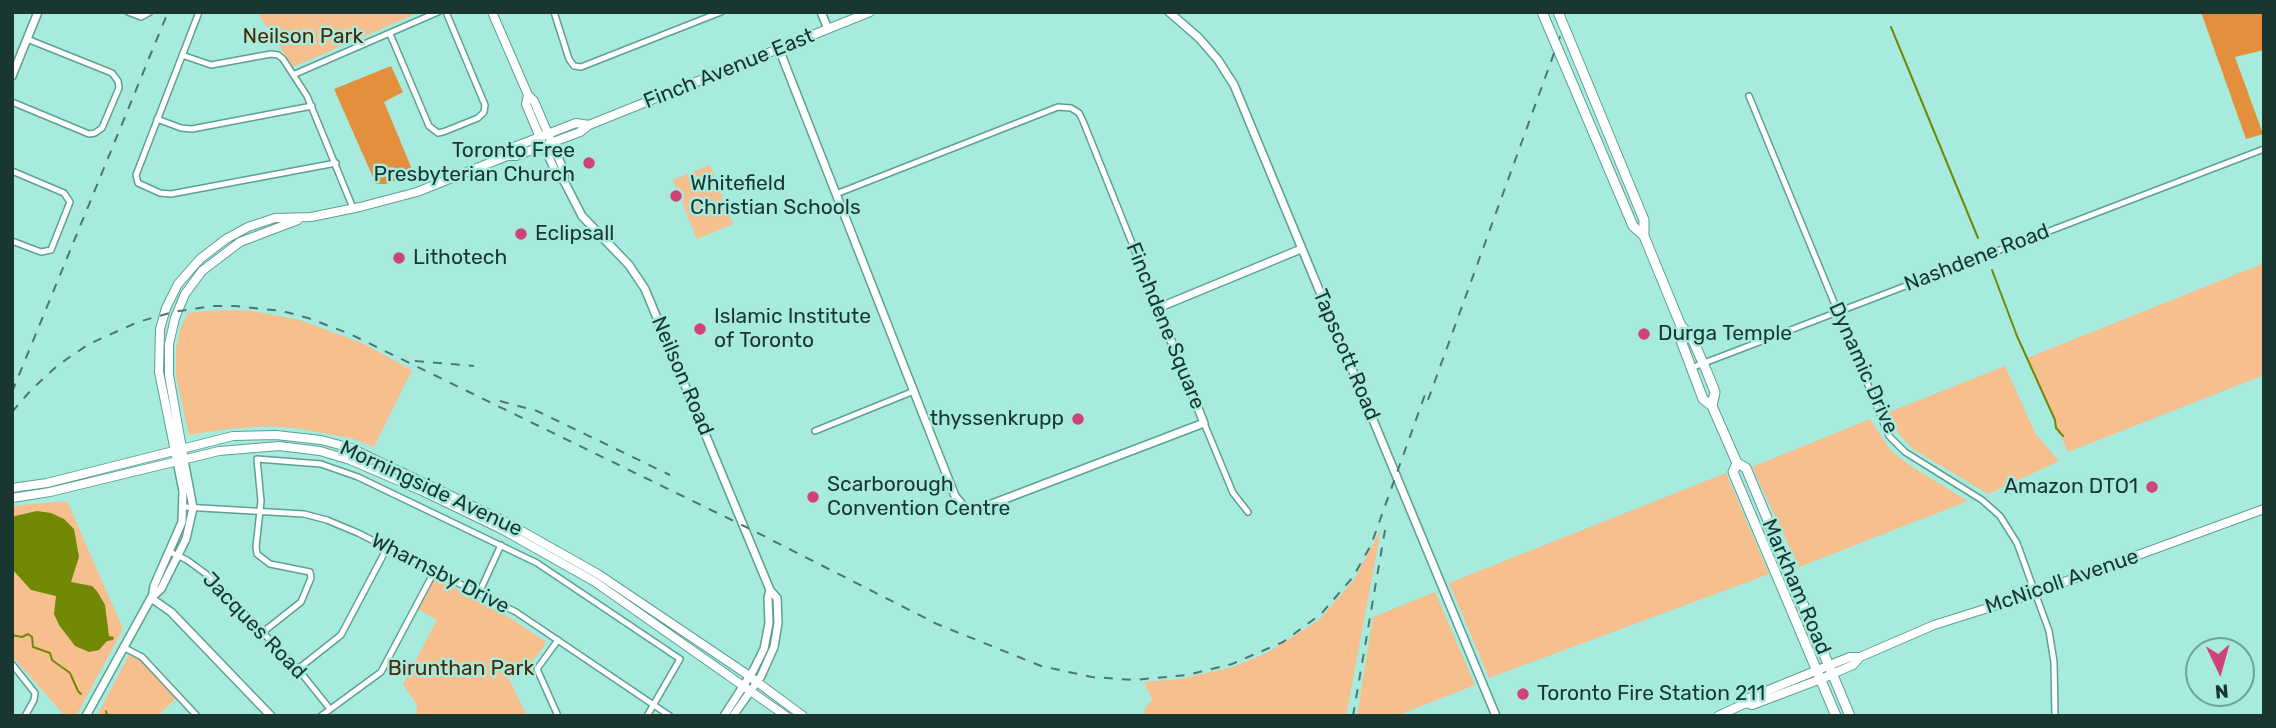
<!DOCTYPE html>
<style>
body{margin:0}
#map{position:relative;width:2276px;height:728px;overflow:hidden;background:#a6ebdd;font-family:Rubik,sans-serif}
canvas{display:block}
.frame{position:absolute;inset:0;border:14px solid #1a3631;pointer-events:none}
.north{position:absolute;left:2185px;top:637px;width:70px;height:70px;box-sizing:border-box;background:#a6ebdd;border:2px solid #6ea398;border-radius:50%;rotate:175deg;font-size:19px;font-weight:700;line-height:28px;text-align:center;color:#1a3631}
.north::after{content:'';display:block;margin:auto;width:24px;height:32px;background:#cf4378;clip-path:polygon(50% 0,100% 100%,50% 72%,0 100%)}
</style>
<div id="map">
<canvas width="2276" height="728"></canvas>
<div class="frame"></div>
<div class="north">N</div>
</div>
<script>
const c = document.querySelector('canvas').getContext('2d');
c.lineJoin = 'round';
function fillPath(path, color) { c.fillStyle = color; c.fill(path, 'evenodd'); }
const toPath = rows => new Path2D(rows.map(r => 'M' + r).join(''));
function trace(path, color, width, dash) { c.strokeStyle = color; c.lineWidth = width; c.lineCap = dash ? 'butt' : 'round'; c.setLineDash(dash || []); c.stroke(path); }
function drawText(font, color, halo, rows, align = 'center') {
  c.font = font + ' Rubik,sans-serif'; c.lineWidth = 5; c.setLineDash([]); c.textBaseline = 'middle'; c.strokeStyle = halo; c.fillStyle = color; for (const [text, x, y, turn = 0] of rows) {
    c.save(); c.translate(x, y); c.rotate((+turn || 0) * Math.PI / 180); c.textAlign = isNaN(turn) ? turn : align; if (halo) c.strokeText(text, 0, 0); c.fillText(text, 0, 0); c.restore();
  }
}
fillPath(toPath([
 [257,12,420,12,293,67],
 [710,165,733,224,697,239,673,180],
 [2264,263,2264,375,2068,452,2027,358],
 [221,310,246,310,300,320,364,344,412,370,374,447,351,438,295,428,268,426,227,429,189,435,176,376,176,349,181,327,188,313],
 [2005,366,2035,433,2059,461,1988,494,1913,449,1899,434,1887,413],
 [1870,419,1891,451,1912,467,1968,501,1799,567,1752,467],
 [1726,473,1769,574,1489,678,1449,583],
 [67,501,123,629,76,716,65,716,12,656,12,506],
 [1381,529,1346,716,1142,716,1149,702,1153,701,1144,682,1180,679,1233,667,1267,653,1319,620,1354,580],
 [435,578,510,618,545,641,545,645,531,663,511,662,506,673,527,716,416,715,417,705,403,684,437,620,418,609],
 [1435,592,1475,685,1396,716,1357,716,1373,617],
 [129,655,139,659,176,698,160,714,161,716,97,716]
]), '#f7be8e');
fillPath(toPath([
 [2201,12,2264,13,2264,50,2235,57,2263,134,2246,139],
 [391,66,403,92,384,102,414,174,386,184,376,184,334,89]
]), '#e48f3c');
fillPath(toPath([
 [37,511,51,513,64,519,74,529,79,557,71,582,92,586,97,591,105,605,109,636,114,637,113,640,107,641,99,650,89,652,75,646,59,625,54,614,56,596,31,590,12,569,12,519,15,516]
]), '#718905');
trace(toPath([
 [1891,27,1978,238],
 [1992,270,2017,336,2055,420,2056,428,2063,436],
 [12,635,22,637,28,634,32,637,33,647,50,653,52,660,70,673,78,691,81,694],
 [106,711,107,716]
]), '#718905', 2);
const minor = toPath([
 [128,12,141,17,150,12],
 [199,12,136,175,138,183,160,193,171,194,336,163],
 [554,12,569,59,574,66,581,67,721,12],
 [390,34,429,126,438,133,443,132,478,118,484,112,485,105,446,12],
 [182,55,211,65,271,54,278,55,283,59,307,96,353,208],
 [295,74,438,12],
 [1749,96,1889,436,1905,452,1982,500,2000,516,2017,543,2049,631,2054,662,2055,716],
 [12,102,89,134,95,133,102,128,119,88,118,81,112,73,27,39],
 [157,119,181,128,192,129,312,106],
 [12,171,64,193,70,202,51,250,41,252,12,241],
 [836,194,1058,107,1071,108,1079,113,1083,121,1158,308],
 [1691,368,2264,149],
 [1204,423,1233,493,1248,512],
 [815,431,914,391],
 [184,507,304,514,327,520,358,533,516,612,670,716],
 [170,552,187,560,206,574,298,669,330,709],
 [479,593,501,545],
 [263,632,301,602,311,578,310,572,270,564,257,554,256,547,261,501,257,459,321,464,358,477,537,563,680,659,647,716],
 [558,640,537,669,558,716],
 [123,647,142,657,197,716],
 [12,664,35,693,34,700,25,716],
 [298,669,341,635,387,548],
 [321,716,381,672,434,572]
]);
const tertiary = toPath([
 [821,12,828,29],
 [1169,12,1199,38,1218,60,1234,85,1496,716],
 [779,49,955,496,965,508,976,510,1204,423,1158,308,1301,249],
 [12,76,38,12],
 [552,143,564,171,564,181],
 [544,146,557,175,564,181,582,216,629,265,645,289,770,590,777,598,778,623,774,647,761,676,733,716],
 [151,598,171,612,271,716],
 [152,598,154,586,182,522,183,491,177,461],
 [86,716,151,598,161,589,186,539,193,508,184,460],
 [724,716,753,671,764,649,769,623,768,598,770,590]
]);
const secondary = toPath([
 [492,12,528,95,534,101,552,143],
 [528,95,526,104,541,140],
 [507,156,514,147,576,123,589,125],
 [184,460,169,375,169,344,175,318,185,294,202,271,240,242,298,220],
 [177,461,159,372,160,329,166,308,178,284,200,259,226,239,248,227,275,218,311,217,360,207,417,192,507,156,516,156,580,132,589,125,870,12],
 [12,488,47,483,233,436,276,435,321,440,351,448,504,521,598,574,745,673,803,716],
 [12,498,50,492,219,451,279,446,320,451,350,460,420,490,503,530,595,582,786,716],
 [1746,703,1752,705,1821,679,1853,665,1860,657],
 [1718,716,1746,703,1749,698,1835,663,1850,657,1860,657,1934,625,2026,596,2264,509]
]);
const primary = toPath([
 [1557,47,1633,226,1644,236],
 [1573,48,1644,220,1644,236,1681,326,1691,336,1707,372,1715,392,1712,406],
 [1681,326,1680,338,1703,399,1712,406,1737,463,1746,468,1850,716],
 [1737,463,1733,472,1836,716]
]);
trace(minor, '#5da094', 8);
trace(tertiary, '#5da094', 10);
trace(secondary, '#5da094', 10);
trace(primary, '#5da094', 11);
trace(minor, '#fff', 5);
trace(tertiary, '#fff', 7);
trace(secondary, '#fff', 8);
trace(primary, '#fff', 9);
trace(toPath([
 [415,361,474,366],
 [12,392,168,12],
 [1428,400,1569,12],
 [500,401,537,411,670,475],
 [12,412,31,390,58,365,89,344,138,322,173,312,213,306,235,306,282,311,308,318,350,334,744,526,937,624,1041,666,1092,677,1134,680,1187,675,1232,664,1283,642,1321,614,1353,577,1371,545,1427,389],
 [1353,716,1385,530]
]), '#4d776f', 2, [9, 9]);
const primaryBridge = toPath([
 [1542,12,1557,47],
 [1558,12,1573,48]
]);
trace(primaryBridge, '#5da094', 11, []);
trace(primaryBridge, '#fff', 9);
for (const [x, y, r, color] of [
 [589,163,7,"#cf4378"],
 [676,196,7,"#cf4378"],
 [521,234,7,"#cf4378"],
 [399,258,7,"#cf4378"],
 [700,329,7,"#cf4378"],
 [1644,334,7,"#cf4378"],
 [1078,419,7,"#cf4378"],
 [2152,487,7,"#cf4378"],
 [813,497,7,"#cf4378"],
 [1523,694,7,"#cf4378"]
]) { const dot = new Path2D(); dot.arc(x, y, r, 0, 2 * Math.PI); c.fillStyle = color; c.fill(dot); trace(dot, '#a6ebdd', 2.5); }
drawText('21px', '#4b2906', '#a6ebdd', [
 ["Neilson Park",303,37],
 ["Birunthan Park",461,669]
]);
drawText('21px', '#1a3631', '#a6ebdd', [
 ["Finch Avenue East",729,69,-22],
 ["Nashdene Road",1977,258,-21],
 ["Finchdene Square",1165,326,68],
 ["Tapscott Road",1346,355,67],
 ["Dynamic Drive",1863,368,66],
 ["Neilson Road",682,376,67],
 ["Morningside Avenue",431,489,25],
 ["Wharnsby Drive",440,574,27],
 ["McNicoll Avenue",2062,582,-19],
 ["Markham Road",1796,587,67],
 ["Jacques Road",254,626,46]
]);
drawText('21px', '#1a3631', '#a6ebdd', [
 ["Toronto Free",575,151,"right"],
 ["Presbyterian Church",575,175,"right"],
 ["Whitefield",690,184],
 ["Christian Schools",690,208],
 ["Eclipsall",535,234],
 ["Lithotech",413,258],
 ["Islamic Institute",714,317],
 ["of Toronto",714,341],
 ["Durga Temple",1658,334],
 ["thyssenkrupp",1064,419,"right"],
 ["Scarborough",827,485],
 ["Convention Centre",827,509],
 ["Amazon DTO1",2138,487,"right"],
 ["Toronto Fire Station 211",1537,694]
], 'left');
</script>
